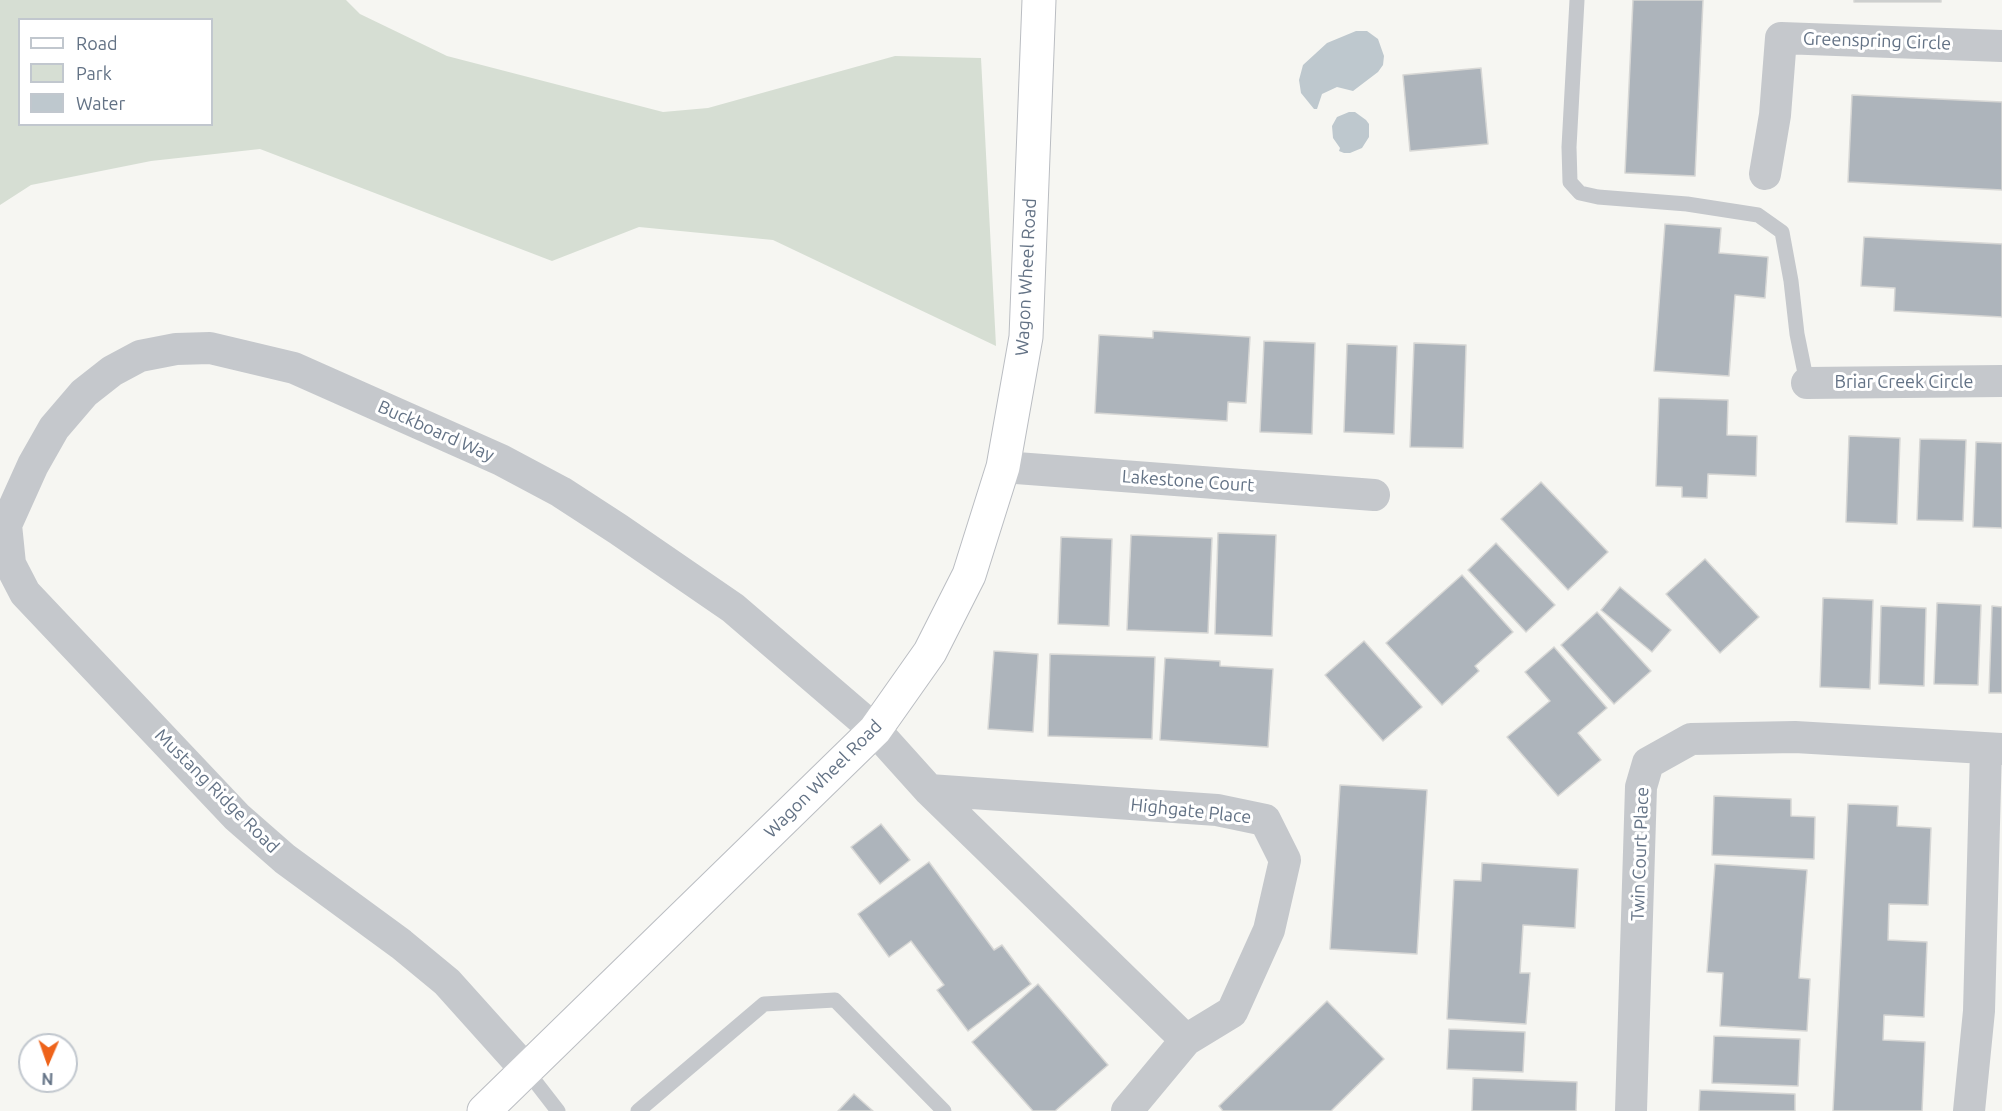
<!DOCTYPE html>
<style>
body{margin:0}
#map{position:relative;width:2002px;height:1111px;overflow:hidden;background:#f6f6f2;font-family:Ubuntu,sans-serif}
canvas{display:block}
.legend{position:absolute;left:18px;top:18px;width:195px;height:108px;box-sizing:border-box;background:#fff;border:2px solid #c1c7ce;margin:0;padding:8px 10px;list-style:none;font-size:18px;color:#637285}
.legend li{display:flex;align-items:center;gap:12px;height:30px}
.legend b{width:30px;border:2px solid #c1c7ce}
.north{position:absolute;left:18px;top:1033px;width:60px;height:60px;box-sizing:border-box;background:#fff;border:2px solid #c1c7ce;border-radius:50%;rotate:182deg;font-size:16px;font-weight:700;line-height:24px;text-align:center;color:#637285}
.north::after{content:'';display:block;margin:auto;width:21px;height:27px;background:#ee631a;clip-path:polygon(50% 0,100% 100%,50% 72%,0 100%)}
</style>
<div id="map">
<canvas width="2002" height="1111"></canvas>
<ul class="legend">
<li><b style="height:8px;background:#fff"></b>Road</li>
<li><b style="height:16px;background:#d6ded3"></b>Park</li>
<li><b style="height:16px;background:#bec8ce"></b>Water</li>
</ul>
<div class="north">N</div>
</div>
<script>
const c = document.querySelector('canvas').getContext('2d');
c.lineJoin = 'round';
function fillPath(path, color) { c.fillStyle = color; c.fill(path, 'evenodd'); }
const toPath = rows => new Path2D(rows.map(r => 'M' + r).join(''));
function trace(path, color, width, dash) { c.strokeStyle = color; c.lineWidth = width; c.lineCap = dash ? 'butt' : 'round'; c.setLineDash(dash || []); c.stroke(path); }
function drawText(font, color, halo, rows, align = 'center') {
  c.font = font + ' Ubuntu,sans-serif'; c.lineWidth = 6; c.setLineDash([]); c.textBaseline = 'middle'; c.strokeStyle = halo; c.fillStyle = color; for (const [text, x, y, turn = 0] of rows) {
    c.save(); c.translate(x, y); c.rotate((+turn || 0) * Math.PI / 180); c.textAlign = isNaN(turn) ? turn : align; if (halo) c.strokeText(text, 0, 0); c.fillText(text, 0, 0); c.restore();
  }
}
fillPath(toPath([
 [0,0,346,0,360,14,447,56,663,112,708,108,895,56,981,58,996,346,773,240,639,227,552,261,260,149,151,161,31,185,0,205],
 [20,20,212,20,212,124,20,124]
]), '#d6ded3');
fillPath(toPath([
 [1356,31,1367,31,1378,39,1384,56,1383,65,1378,72,1353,91,1337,87,1322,94,1317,109,1314,109,1301,93,1299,80,1303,65,1327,43],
 [1349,112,1355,112,1366,120,1369,124,1369,137,1362,148,1350,153,1344,153,1339,151,1340,148,1333,138,1332,126,1337,117]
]), '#bec8ce');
const building = toPath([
 [1633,0,1703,0,1695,176,1625,173,1633,0],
 [1854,0,1941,0,1941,2,1854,2,1854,0],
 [1481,68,1488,144,1410,151,1403,75,1481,68],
 [1852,95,2002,102,2002,190,1848,182,1852,95],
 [1665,224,1721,228,1719,253,1768,257,1765,298,1735,295,1729,376,1654,371,1665,224],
 [1864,237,2002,244,2002,317,1894,311,1895,288,1861,286,1864,237],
 [1153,331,1250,337,1246,403,1228,402,1227,421,1095,413,1099,335,1153,338,1153,331],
 [1264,341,1315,343,1312,434,1260,432,1264,341],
 [1414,343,1466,345,1463,448,1410,447,1414,343],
 [1347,344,1397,346,1394,434,1344,432,1347,344],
 [1659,398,1728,400,1727,435,1757,436,1756,476,1708,474,1707,498,1682,497,1682,487,1656,486,1659,398],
 [1849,436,1900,438,1897,524,1846,522,1849,436],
 [1920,439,1966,440,1963,521,1917,520,1920,439],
 [1976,442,2002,443,2002,528,1973,527,1976,442],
 [1541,482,1608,552,1568,590,1501,519,1541,482],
 [1218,533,1276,535,1272,636,1215,634,1218,533],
 [1131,535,1212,538,1208,633,1127,630,1131,535],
 [1061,537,1112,539,1109,626,1058,624,1061,537],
 [1496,543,1555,605,1526,632,1468,570,1496,543],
 [1705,559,1759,617,1720,653,1666,594,1705,559],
 [1462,575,1513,632,1475,666,1479,671,1442,705,1386,643,1462,575],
 [1620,587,1671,630,1652,652,1601,610,1620,587],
 [1823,598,1873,600,1870,689,1820,687,1823,598],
 [1937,603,1981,605,1978,685,1934,684,1937,603],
 [1881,606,1926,608,1924,686,1879,684,1881,606],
 [1992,606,2002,607,2002,693,1989,693,1992,606],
 [1597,612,1651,671,1614,704,1561,645,1597,612],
 [1364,641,1422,707,1383,741,1325,675,1364,641],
 [1554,647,1607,708,1578,733,1601,760,1558,796,1507,737,1550,701,1525,672,1554,647],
 [994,651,1038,654,1033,732,988,729,994,651],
 [1050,654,1155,657,1152,739,1048,736,1050,654],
 [1165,658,1220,661,1220,666,1273,669,1268,747,1160,740,1165,658],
 [1340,785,1427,790,1417,954,1330,949,1340,785],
 [1714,796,1791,799,1791,816,1815,817,1814,859,1712,855,1714,796],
 [1848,804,1898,806,1897,826,1931,828,1928,905,1889,904,1888,940,1927,942,1924,1017,1884,1015,1883,1040,1925,1042,1922,1111,1833,1111,1848,804],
 [881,824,910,860,880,884,851,847,881,824],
 [929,862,994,950,1002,945,1031,984,968,1031,937,990,944,985,911,941,889,957,858,914,929,862],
 [1482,863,1578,869,1575,928,1523,925,1520,973,1530,973,1526,1024,1447,1019,1454,880,1481,881,1482,863],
 [1715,864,1807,870,1799,978,1810,979,1807,1031,1720,1026,1723,973,1707,972,1715,864],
 [1038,984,1108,1065,1055,1111,1033,1111,972,1042,1038,984],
 [1327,1001,1384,1059,1331,1111,1223,1111,1219,1106,1327,1001],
 [1449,1029,1525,1032,1523,1072,1447,1069,1449,1029],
 [1714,1036,1800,1039,1798,1086,1712,1083,1714,1036],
 [1473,1078,1577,1082,1576,1111,1472,1111,1473,1078],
 [1700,1090,1795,1094,1795,1111,1699,1111,1700,1090],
 [854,1094,873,1111,838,1111,854,1094]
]);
fillPath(building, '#adb4bb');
trace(building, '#d7d7d5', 1.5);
const secondary = toPath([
 [484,1111,875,730,930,652,969,575,1003,467,1026,337,1039,0]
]);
trace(secondary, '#babdc2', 35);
trace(toPath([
 [1577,0,1569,147,1570,182,1580,193,1598,197,1687,204,1758,215,1782,232,1791,281,1797,334,1807,383],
 [527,1071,558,1111],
 [638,1111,764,1004,835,1000,944,1111]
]), '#c5c8cc', 15);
trace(toPath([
 [1765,174,1775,115,1781,38,2002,46],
 [1807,383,2002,381],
 [1003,467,1374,495],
 [929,790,1217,810,1265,820,1285,860,1269,930,1232,1012,1186,1040,1127,1111],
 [527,1071,447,982,401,944,285,859,237,817,25,593,10,564,6,525,33,465,54,428,84,393,112,371,140,356,176,349,210,348,294,368,501,460,561,492,618,529,733,608,875,730,929,790,1186,1040],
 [1631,1111,1641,787,1648,763,1691,739,1795,737,2002,749],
 [1969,1111,1979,1011,1986,749]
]), '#c5c8cc', 32);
trace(secondary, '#fff', 33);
drawText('18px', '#637285', '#fff', [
 ["Greenspring Circle",1877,41,2],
 ["Wagon Wheel Road",1026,277,-87],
 ["Briar Creek Circle",1904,382],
 ["Buckboard Way",436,431,24],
 ["Lakestone Court",1188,481,4],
 ["Wagon Wheel Road",823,779,-45],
 ["Mustang Ridge Road",217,791,45],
 ["Highgate Place",1191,811,6],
 ["Twin Court Place",1640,854,-88]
]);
</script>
